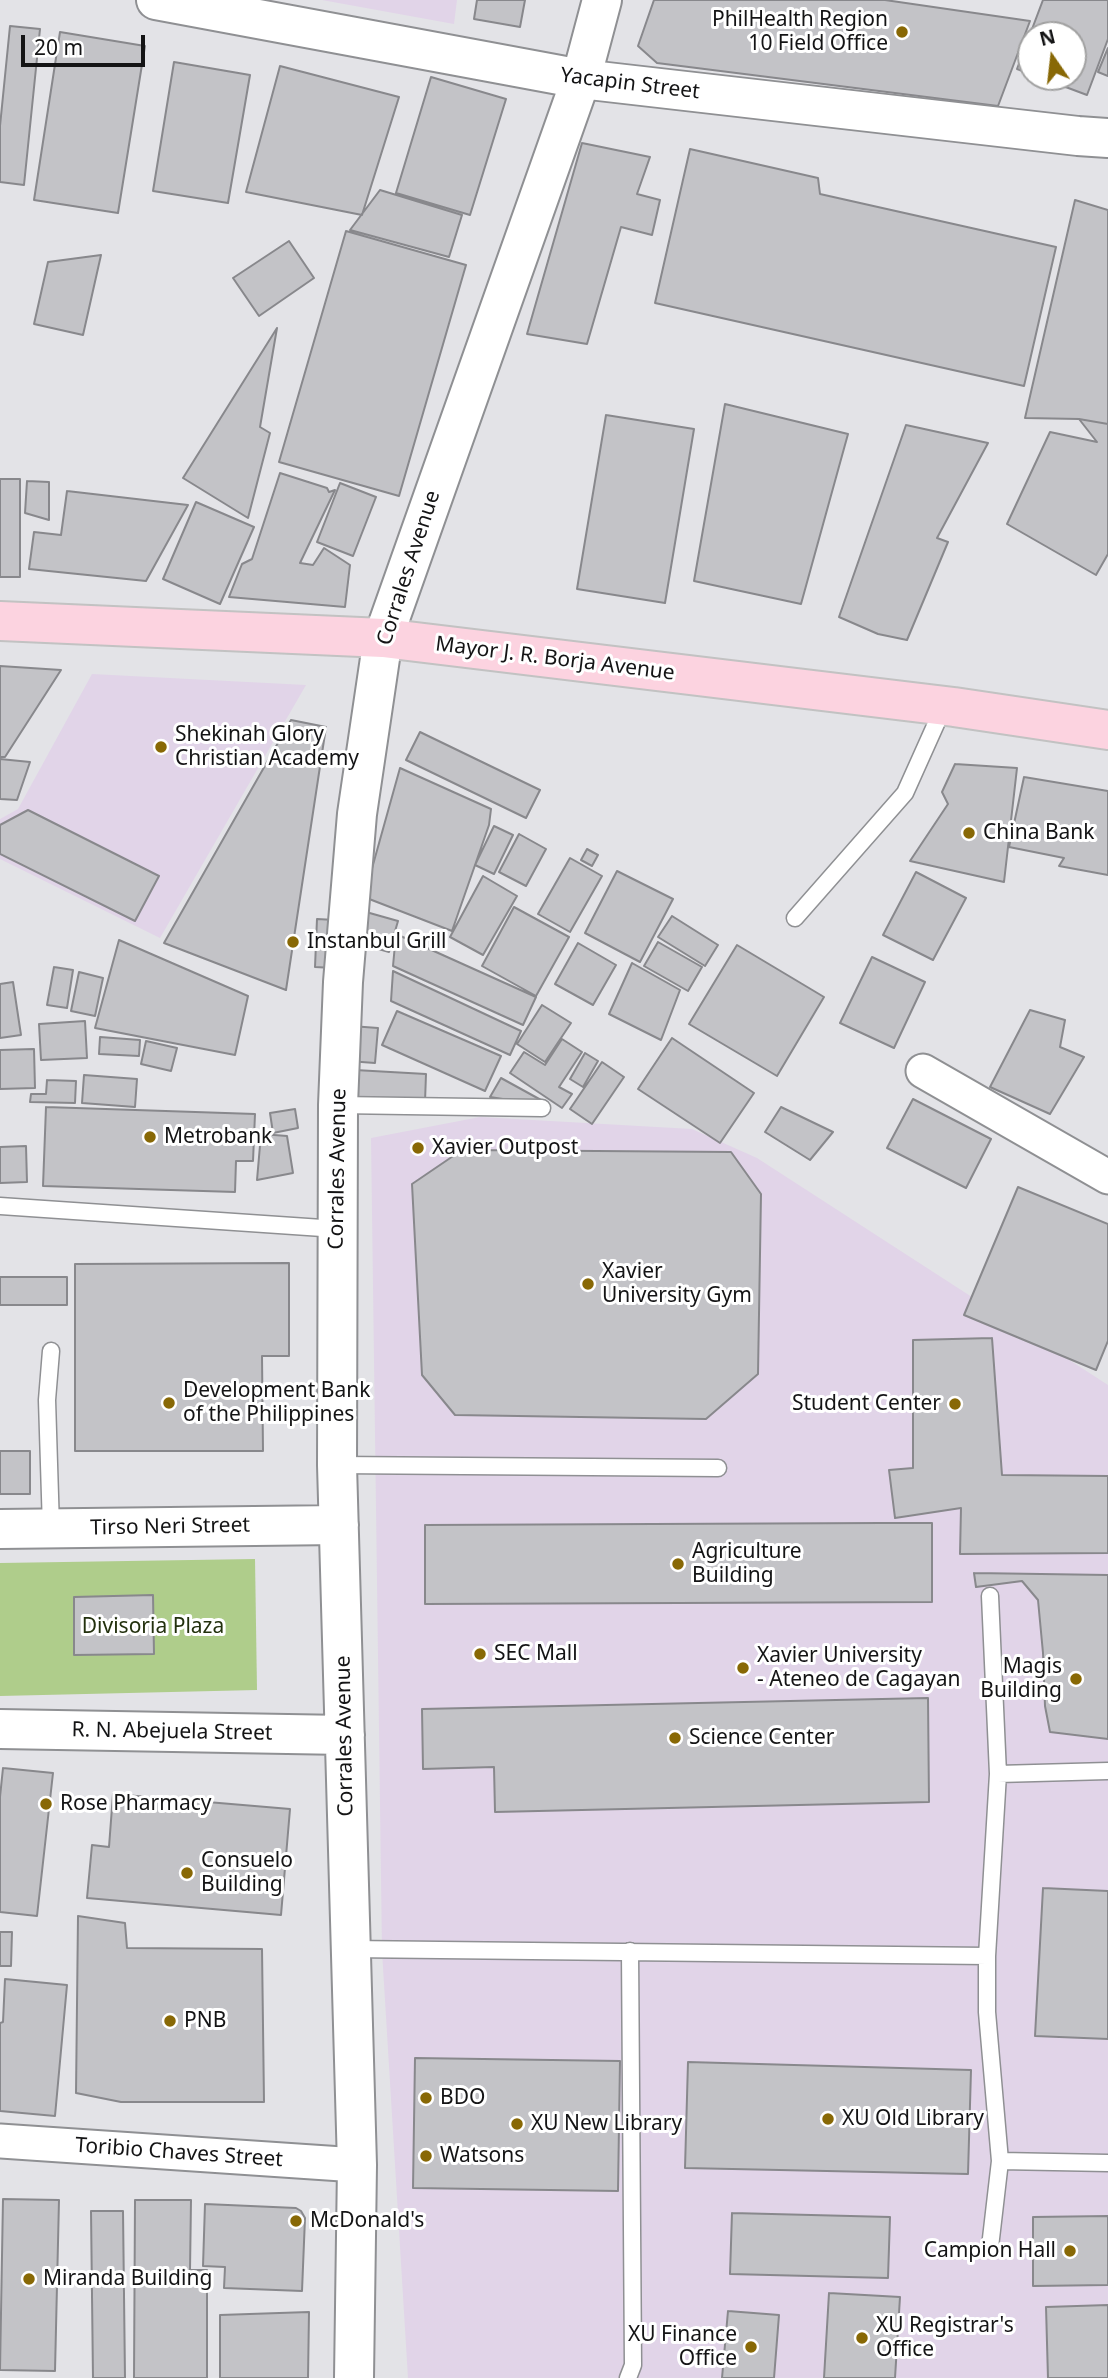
<!DOCTYPE html>
<style>
body{margin:0}
#map{position:relative;width:1108px;height:2378px;overflow:hidden;background:#e3e3e7;font-family:"Noto Sans",sans-serif}
canvas{display:block}
.north{position:absolute;left:1017px;top:21px;width:70px;height:70px;box-sizing:border-box;background:#fff;border:2px solid #a1a1a1;border-radius:50%;rotate:346deg;font-size:19px;font-weight:700;line-height:28px;text-align:center;color:#141415}
.north::after{content:'';display:block;margin:auto;width:24px;height:32px;background:#886805;clip-path:polygon(50% 0,100% 100%,50% 72%,0 100%)}
.scale{position:absolute;left:21px;top:35px;width:124px;height:32px;box-sizing:border-box;border:4px solid #141415;border-top:0;padding-left:9px;font-size:21px;line-height:24px;white-space:nowrap;color:#141415;-webkit-text-stroke:5px #fff;paint-order:stroke}
</style>
<div id="map">
<canvas width="1108" height="2378"></canvas>
<div class="north">N</div>
<div class="scale">20 m</div>
</div>
<script>
const c = document.querySelector('canvas').getContext('2d');
c.lineJoin = 'round';
function fillPath(path, color) { c.fillStyle = color; c.fill(path, 'evenodd'); }
const toPath = rows => new Path2D(rows.map(r => 'M' + r).join(''));
function trace(path, color, width, dash) { c.strokeStyle = color; c.lineWidth = width; c.lineCap = dash ? 'butt' : 'round'; c.setLineDash(dash || []); c.stroke(path); }
function drawText(font, color, halo, rows, align = 'center') {
  c.font = font + ' "Noto Sans",sans-serif'; c.lineWidth = 6; c.setLineDash([]); c.textBaseline = 'middle'; c.strokeStyle = halo; c.fillStyle = color; for (const [text, x, y, turn = 0] of rows) {
    c.save(); c.translate(x, y); c.rotate((+turn || 0) * Math.PI / 180); c.textAlign = isNaN(turn) ? turn : align; if (halo) c.strokeText(text, 0, 0); c.fillText(text, 0, 0); c.restore();
  }
}
fillPath(toPath([
 [322,0,457,0,454,24],
 [92,674,306,685,160,938,0,859,0,819,18,809],
 [480,1117,692,1129,757,1158,1108,1385,1108,2378,408,2378,382,1951,371,1138]
]), '#e1d4e8');
fillPath(toPath([
 [255,1559,257,1690,0,1696,0,1563]
]), '#afcd8b');
const building = toPath([
 [477,0,525,0,520,27,474,19,477,0],
 [654,0,885,0,1030,21,998,106,657,63,638,46,654,0],
 [1043,0,1108,0,1108,39,1087,95,1039,77,1073,77,1073,35,1031,35,1031,74,1017,69,1043,0],
 [10,26,40,29,24,185,0,182,0,126,10,26],
 [60,32,145,46,118,213,34,200,60,32],
 [1108,48,1108,76,1098,72,1108,48],
 [174,62,250,75,228,203,153,191,174,62],
 [280,66,399,97,362,215,246,192,280,66],
 [431,77,506,99,470,215,396,193,431,77],
 [582,143,650,157,637,194,660,200,652,235,621,227,587,344,527,334,582,143],
 [690,149,818,178,820,194,1056,247,1024,386,655,303,690,149],
 [380,190,462,215,449,257,350,230,380,190],
 [1075,200,1108,210,1108,424,1079,419,1025,418,1075,200],
 [346,231,466,265,399,496,279,462,346,231],
 [289,241,314,278,259,316,233,278,289,241],
 [101,255,83,335,34,324,48,262,101,255],
 [277,328,260,427,270,433,248,518,183,478,277,328],
 [725,404,848,434,801,604,694,581,725,404],
 [606,415,694,429,665,603,577,589,606,415],
 [1079,419,1108,424,1108,554,1096,575,1007,524,1050,432,1097,442,1079,419],
 [906,425,988,443,937,538,948,542,907,640,878,634,839,617,906,425],
 [280,473,327,488,329,492,335,490,300,563,313,565,324,548,350,565,345,607,229,597,242,564,252,559,280,473],
 [0,479,20,479,20,577,0,577,0,479],
 [27,481,49,482,49,520,25,513,27,481],
 [340,483,376,497,353,556,317,542,340,483],
 [67,491,188,505,146,581,29,569,34,532,61,535,67,491],
 [196,502,254,527,220,604,163,579,196,502],
 [0,666,61,670,5,757,0,757,0,666],
 [291,720,326,727,286,990,164,943,291,720],
 [420,732,540,790,526,818,406,760,420,732],
 [0,759,30,762,17,800,0,799,0,759],
 [955,764,1017,768,1004,882,910,861,948,804,942,792,955,764],
 [400,768,491,809,489,825,452,931,364,897,400,768],
 [1024,777,1108,791,1108,875,1059,866,1064,858,1009,847,1024,777],
 [28,810,159,876,135,921,0,854,0,825,28,810],
 [494,826,513,835,494,874,475,865,494,826],
 [519,834,546,849,526,886,499,872,519,834],
 [587,849,598,855,592,866,581,860,587,849],
 [570,858,602,876,570,932,538,914,570,858],
 [617,871,673,899,640,962,585,933,617,871],
 [916,872,966,898,933,960,883,935,916,872],
 [483,876,517,896,483,955,450,937,483,876],
 [514,907,569,937,536,996,482,966,514,907],
 [359,910,398,921,389,952,350,941,359,910],
 [672,916,718,945,705,966,658,937,672,916],
 [317,919,335,920,333,968,315,967,317,919],
 [396,934,536,997,523,1025,393,966,396,934],
 [119,940,248,996,235,1055,95,1028,119,940],
 [658,942,702,967,688,991,644,966,658,942],
 [578,943,616,965,593,1005,555,984,578,943],
 [737,945,824,997,777,1076,689,1024,737,945],
 [872,957,925,982,894,1048,840,1023,872,957],
 [632,963,680,990,661,1040,609,1014,632,963],
 [54,967,73,970,67,1008,47,1005,54,967],
 [393,971,521,1031,510,1055,391,1001,393,971],
 [79,972,103,978,95,1016,71,1011,79,972],
 [13,982,21,1035,0,1038,0,984,13,982],
 [542,1005,571,1023,545,1062,517,1044,542,1005],
 [1030,1010,1065,1020,1060,1047,1084,1057,1050,1114,990,1087,1030,1010],
 [397,1011,501,1056,485,1091,382,1045,397,1011],
 [85,1021,87,1058,41,1060,39,1024,85,1021],
 [351,1026,378,1028,375,1063,348,1061,351,1026],
 [100,1037,140,1040,139,1056,99,1054,100,1037],
 [672,1038,754,1093,720,1143,638,1089,672,1038],
 [562,1039,582,1052,559,1087,572,1094,562,1108,510,1073,524,1052,545,1065,562,1039],
 [146,1041,177,1048,171,1071,141,1064,146,1041],
 [34,1049,35,1088,0,1089,0,1050,34,1049],
 [585,1053,598,1061,583,1087,570,1079,585,1053],
 [602,1062,624,1077,592,1124,570,1109,602,1062],
 [355,1070,426,1074,425,1102,354,1099,355,1070],
 [84,1075,137,1079,135,1107,82,1103,84,1075],
 [501,1078,541,1100,534,1104,490,1097,501,1078],
 [47,1080,76,1081,75,1103,30,1102,31,1094,46,1094,47,1080],
 [913,1099,991,1139,966,1188,887,1148,913,1099],
 [46,1107,255,1114,253,1161,236,1161,235,1192,43,1186,46,1107],
 [781,1107,833,1132,810,1160,765,1132,781,1107],
 [295,1109,298,1128,273,1133,270,1113,295,1109],
 [261,1134,287,1136,293,1173,257,1180,261,1134],
 [26,1146,27,1182,0,1183,0,1147,26,1146],
 [462,1150,731,1152,761,1194,758,1374,706,1419,455,1415,422,1375,412,1184,462,1150],
 [1018,1187,1108,1224,1108,1341,1096,1370,964,1315,1018,1187],
 [289,1263,289,1356,262,1356,263,1451,75,1451,75,1264,289,1263],
 [0,1277,67,1277,67,1305,0,1305,0,1277],
 [992,1338,1002,1475,1108,1476,1108,1553,960,1554,961,1508,895,1518,889,1470,913,1468,913,1340,992,1338],
 [0,1451,30,1451,30,1494,0,1494,0,1451],
 [881,1523,932,1523,932,1602,425,1604,425,1525,881,1523],
 [974,1573,1108,1575,1108,1739,1050,1732,1045,1706,1043,1653,1038,1600,1022,1581,976,1587,974,1573],
 [153,1595,154,1654,74,1655,74,1597,153,1595],
 [928,1698,929,1802,495,1812,494,1767,423,1769,422,1709,928,1698],
 [3,1768,53,1773,37,1916,0,1912,0,1797,3,1768],
 [113,1794,290,1809,281,1915,87,1898,92,1845,109,1847,113,1794],
 [1043,1888,1108,1891,1108,2039,1035,2036,1043,1888],
 [78,1916,125,1923,127,1948,262,1949,264,2102,121,2102,76,2093,78,1916],
 [0,1932,12,1932,11,1966,0,1966,0,1932],
 [5,1979,67,1985,55,2116,0,2111,0,2023,3,2022,5,1979],
 [415,2058,620,2061,618,2191,413,2188,415,2058],
 [688,2062,971,2070,968,2174,685,2168,688,2062],
 [3,2199,59,2200,55,2371,0,2370,3,2199],
 [135,2200,191,2200,190,2270,207,2270,207,2378,134,2378,135,2200],
 [205,2204,296,2208,301,2211,305,2218,302,2291,224,2288,225,2267,203,2266,205,2204],
 [91,2211,123,2211,125,2378,93,2378,91,2211],
 [732,2213,890,2217,888,2278,730,2274,732,2213],
 [1108,2216,1108,2285,1033,2286,1033,2217,1108,2216],
 [829,2293,900,2297,895,2378,824,2378,829,2293],
 [1108,2305,1108,2378,1048,2378,1046,2307,1108,2305],
 [728,2311,779,2315,774,2378,722,2378,728,2311],
 [309,2312,308,2378,220,2378,220,2315,309,2312]
]);
fillPath(building, '#c3c3c7');
trace(building, '#88888c', 2);
const service = toPath([
 [795,918,905,793,944,706],
 [338,1105,542,1108],
 [0,1206,337,1229],
 [51,1351,47,1400,51,1528],
 [337,1465,718,1468],
 [990,1596,998,1774],
 [349,1949,987,1956],
 [1000,2161,1108,2163],
 [990,2247,1000,2161,987,2012,987,1956,998,1774,1108,1771],
 [628,2378,633,2365,630,1951]
]);
const minor = toPath([
 [923,1071,1108,1177],
 [0,2141,357,2165]
]);
const tertiary = toPath([
 [581,79,1078,136,1108,138],
 [0,1529,339,1525],
 [0,1729,345,1735],
 [354,2378,357,2165,337,1465,338,1105,343,982,357,814,383,638]
]);
const secondary = toPath([
 [156,0,581,79],
 [383,638,581,79,602,0]
]);
const primary = toPath([
 [0,621,383,638,954,707,1108,730]
]);
trace(service, '#8f9093', 19);
trace(minor, '#8f9093', 37);
trace(tertiary, '#8f9093', 42);
trace(secondary, '#8f9093', 42);
trace(primary, '#c2c2c2', 42);
trace(service, '#fff', 16);
trace(minor, '#fff', 33);
trace(tertiary, '#fff', 38);
trace(secondary, '#fff', 38);
trace(primary, '#fcd3e0', 38);
for (const [x, y, r, color] of [
 [902,32,7,"#886805"],
 [161,747,7,"#886805"],
 [969,833,7,"#886805"],
 [293,942,7,"#886805"],
 [150,1137,7,"#886805"],
 [418,1148,7,"#886805"],
 [588,1284,7,"#886805"],
 [169,1403,7,"#886805"],
 [955,1404,7,"#886805"],
 [678,1564,7,"#886805"],
 [480,1654,7,"#886805"],
 [743,1668,7,"#886805"],
 [1076,1679,7,"#886805"],
 [675,1738,7,"#886805"],
 [46,1804,7,"#886805"],
 [187,1873,7,"#886805"],
 [170,2021,7,"#886805"],
 [426,2098,7,"#886805"],
 [828,2119,7,"#886805"],
 [517,2124,7,"#886805"],
 [426,2156,7,"#886805"],
 [296,2221,7,"#886805"],
 [1070,2251,7,"#886805"],
 [29,2279,7,"#886805"],
 [862,2338,7,"#886805"],
 [751,2347,7,"#886805"]
]) { const dot = new Path2D(); dot.arc(x, y, r, 0, 2 * Math.PI); c.fillStyle = color; c.fill(dot); trace(dot, '#fff', 2.5); }
drawText('21px', '#141415', '#fff', [
 ["PhilHealth Region",888,20,"right"],
 ["10 Field Office",888,44,"right"],
 ["Shekinah Glory",175,735],
 ["Christian Academy",175,759],
 ["China Bank",983,833],
 ["Instanbul Grill",307,942],
 ["Metrobank",164,1137],
 ["Xavier Outpost",432,1148],
 ["Xavier",602,1272],
 ["University Gym",602,1296],
 ["Development Bank",183,1391],
 ["of the Philippines",183,1415],
 ["Student Center",941,1404,"right"],
 ["Agriculture",692,1552],
 ["Building",692,1576],
 ["SEC Mall",494,1654],
 ["Xavier University",757,1656],
 ["- Ateneo de Cagayan",757,1680],
 ["Magis",1062,1667,"right"],
 ["Building",1062,1691,"right"],
 ["Science Center",689,1738],
 ["Rose Pharmacy",60,1804],
 ["Consuelo",201,1861],
 ["Building",201,1885],
 ["PNB",184,2021],
 ["BDO",440,2098],
 ["XU Old Library",842,2119],
 ["XU New Library",531,2124],
 ["Watsons",440,2156],
 ["McDonald's",310,2221],
 ["Campion Hall",1056,2251,"right"],
 ["Miranda Building",43,2279],
 ["XU Registrar's",876,2326],
 ["Office",876,2350],
 ["XU Finance",737,2335,"right"],
 ["Office",737,2359,"right"]
], 'left');
drawText('21px', '#141415', '#fff', [
 ["Yacapin Street",630,84,7],
 ["Corrales Avenue",409,568,-72],
 ["Mayor J. R. Borja Avenue",555,659,7],
 ["Corrales Avenue",338,1169,-89],
 ["Tirso Neri Street",170,1527,-1],
 ["R. N. Abejuela Street",172,1732,1],
 ["Corrales Avenue",345,1736,-91],
 ["Toribio Chaves Street",179,2153,4]
]);
drawText('21px', '#22300d', '#fff', [
 ["Divisoria Plaza",153,1627]
]);
</script>
